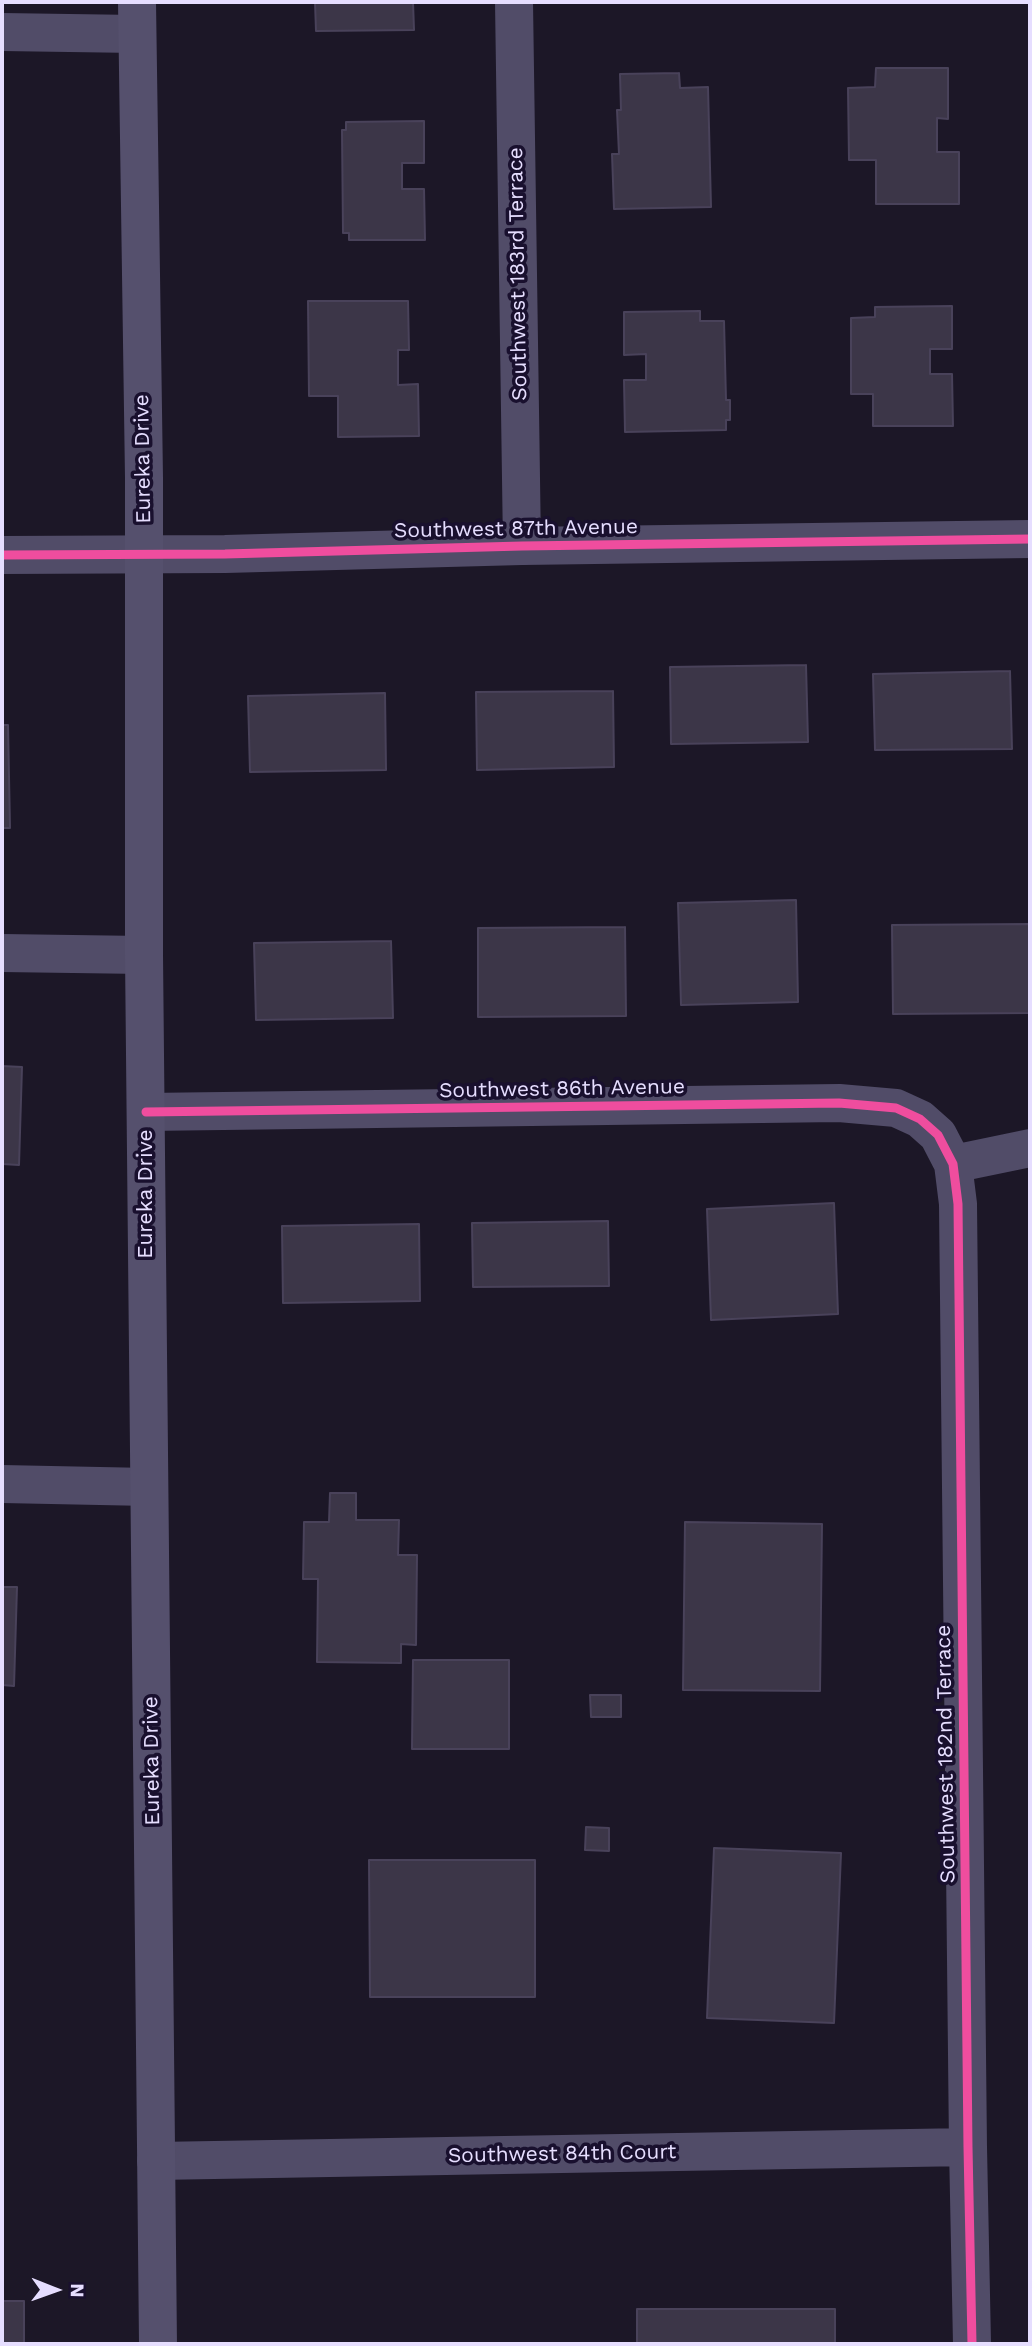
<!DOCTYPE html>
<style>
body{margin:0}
#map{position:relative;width:1032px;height:2346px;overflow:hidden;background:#1c1727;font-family:"Work Sans",sans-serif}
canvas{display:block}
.frame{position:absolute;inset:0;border:4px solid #e6deff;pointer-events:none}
.north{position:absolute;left:21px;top:2255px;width:70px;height:70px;-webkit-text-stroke:5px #19102e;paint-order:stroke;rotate:91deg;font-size:19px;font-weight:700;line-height:28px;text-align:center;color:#e6deff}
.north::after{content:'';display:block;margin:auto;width:24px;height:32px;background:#e6deff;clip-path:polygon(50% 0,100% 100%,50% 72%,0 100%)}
</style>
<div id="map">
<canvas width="1032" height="2346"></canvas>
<div class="frame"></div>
<div class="north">N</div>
</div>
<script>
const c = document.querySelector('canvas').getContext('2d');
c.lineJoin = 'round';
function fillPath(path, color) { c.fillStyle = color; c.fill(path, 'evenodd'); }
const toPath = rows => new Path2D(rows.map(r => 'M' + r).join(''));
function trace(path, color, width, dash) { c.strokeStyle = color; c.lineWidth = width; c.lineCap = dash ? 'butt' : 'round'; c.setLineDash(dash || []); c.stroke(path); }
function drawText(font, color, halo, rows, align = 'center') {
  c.font = font + ' "Work Sans",sans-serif'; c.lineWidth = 7; c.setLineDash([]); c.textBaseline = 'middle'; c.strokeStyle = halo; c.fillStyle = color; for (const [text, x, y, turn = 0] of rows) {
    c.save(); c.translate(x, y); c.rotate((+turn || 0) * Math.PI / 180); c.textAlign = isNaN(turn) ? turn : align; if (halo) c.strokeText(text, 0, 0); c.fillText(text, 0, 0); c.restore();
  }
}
const building = toPath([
 [315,2,413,2,414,30,316,31,315,2],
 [876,68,948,68,948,119,937,118,937,152,959,152,959,204,876,204,876,160,849,160,848,88,875,87,876,68],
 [679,73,680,88,708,87,711,207,614,209,612,154,619,154,617,110,621,110,620,74,679,73],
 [424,121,424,163,402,163,402,189,424,189,425,240,349,240,349,233,343,233,342,130,346,130,346,122,424,121],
 [308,301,408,301,409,350,398,350,398,385,418,384,419,436,338,437,338,396,309,396,308,301],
 [952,306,952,349,930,349,930,374,952,374,953,426,873,426,873,394,851,394,851,318,875,317,875,307,952,306],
 [700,311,700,321,724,321,726,400,730,400,730,420,726,420,726,430,625,432,624,380,646,380,646,354,624,355,624,312,700,311],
 [806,665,808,742,671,744,670,667,806,665],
 [1010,671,1012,749,875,750,873,674,1010,671],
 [613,691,614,767,477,770,476,692,613,691],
 [385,693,386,770,250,772,248,696,385,693],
 [2,725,8,725,10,828,2,828,2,725],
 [796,900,798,1002,681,1005,678,903,796,900],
 [1030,924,1030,1013,893,1014,892,925,1030,924],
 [625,927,626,1016,478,1017,478,928,625,927],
 [391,941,393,1018,256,1020,254,943,391,941],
 [2,1066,22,1067,19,1165,2,1164,2,1066],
 [834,1203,838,1314,711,1320,707,1209,834,1203],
 [608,1221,609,1286,473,1287,472,1223,608,1221],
 [419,1224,420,1301,283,1303,282,1226,419,1224],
 [330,1493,356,1493,356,1520,399,1520,398,1555,417,1555,416,1645,401,1644,401,1663,317,1662,318,1579,303,1579,304,1522,329,1522,330,1493],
 [685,1522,822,1524,820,1691,683,1690,685,1522],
 [2,1587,17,1587,14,1686,2,1685,2,1587],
 [413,1660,509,1660,509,1749,412,1749,413,1660],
 [590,1695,621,1695,621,1717,591,1717,590,1695],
 [586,1827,609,1828,609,1851,585,1850,586,1827],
 [714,1848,841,1853,834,2023,707,2018,714,1848],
 [369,1860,535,1860,535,1997,370,1997,369,1860],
 [2,2301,24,2301,24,2344,2,2344,2,2301],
 [637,2309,835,2309,835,2344,637,2344,637,2309]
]);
fillPath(building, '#3c3648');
trace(building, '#49425a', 2);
trace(toPath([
 [514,2,522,546],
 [2,32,137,34],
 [2,953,144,955],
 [146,1112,839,1103,896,1108,920,1119,938,1135,953,1164,958,1204,968,2147,972,2344],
 [953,1164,1030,1148],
 [2,1484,149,1487],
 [156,2161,968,2147]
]), '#514c68', 38);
trace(toPath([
 [2,555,225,554,522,546,1030,539]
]), '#514c68', 38);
trace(toPath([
 [137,2,144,478,144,955,158,2344]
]), '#55506d', 38);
trace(toPath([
 [2,555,225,554,522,546,1030,539],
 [146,1112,839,1103,896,1108,920,1119,938,1135,953,1164,958,1204,968,2147,972,2344]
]), '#ef4d9e', 9);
drawText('21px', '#e6deff', '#19102e', [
 ["Southwest 183rd Terrace",518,274,-91],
 ["Eureka Drive",143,459,-91],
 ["Southwest 87th Avenue",516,529,-1],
 ["Southwest 86th Avenue",562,1089,-1],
 ["Eureka Drive",146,1194,-90],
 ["Southwest 182nd Terrace",946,1754,-91],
 ["Eureka Drive",152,1761,-91],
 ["Southwest 84th Court",562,2154,-1]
]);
</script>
